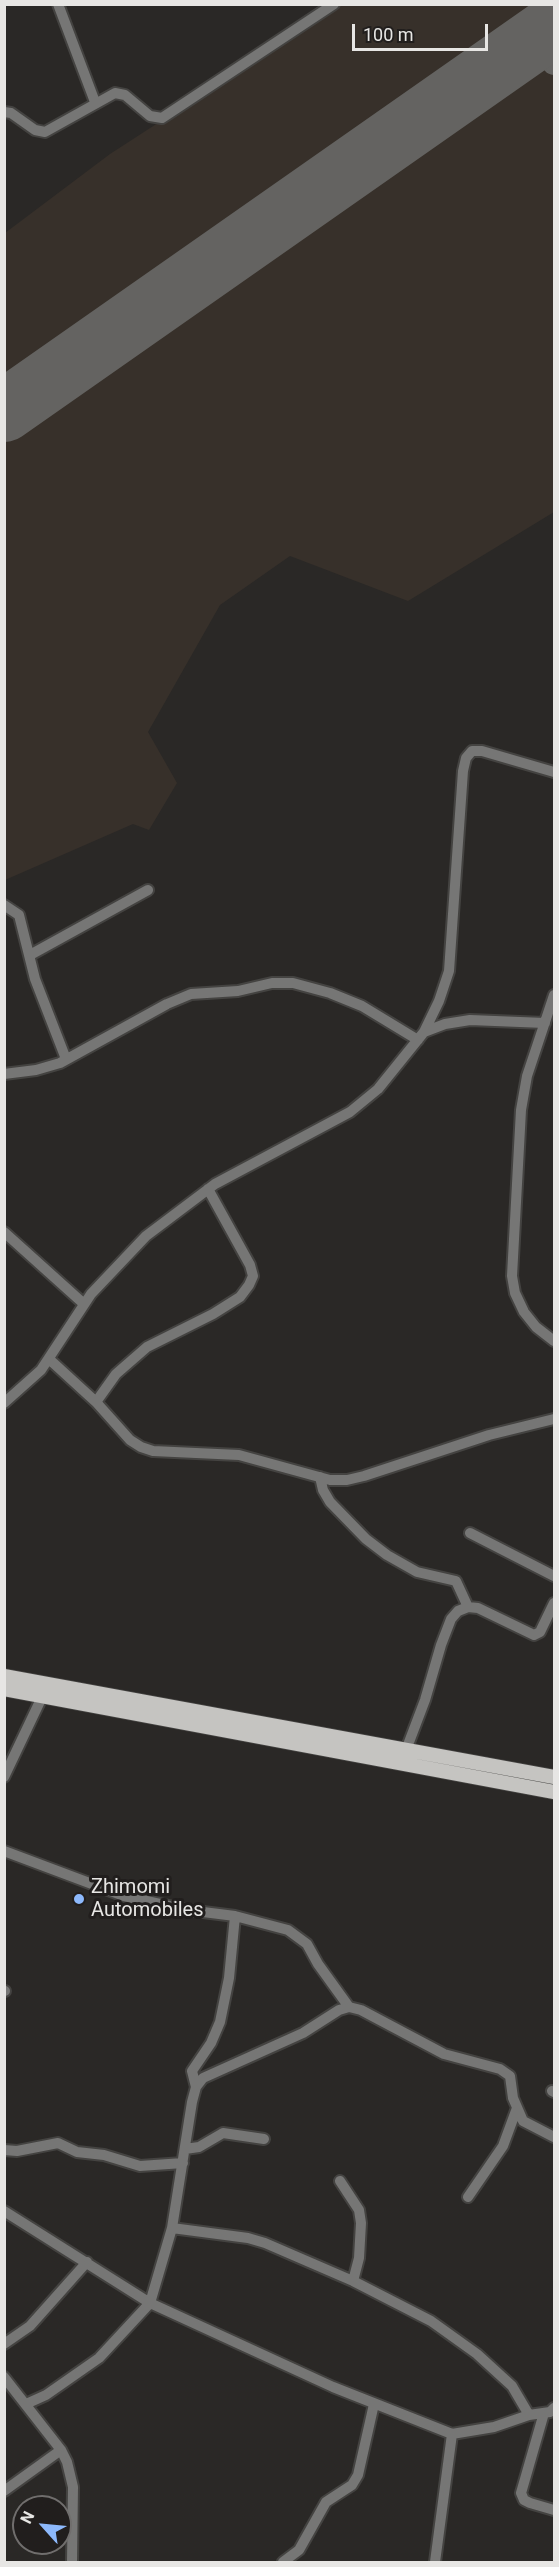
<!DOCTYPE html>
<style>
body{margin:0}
#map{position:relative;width:559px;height:2567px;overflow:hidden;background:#2a2826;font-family:Roboto,sans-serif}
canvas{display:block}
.frame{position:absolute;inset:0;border:6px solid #e7e6e4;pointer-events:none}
.north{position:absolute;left:12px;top:2495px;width:60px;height:60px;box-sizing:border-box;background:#211e1d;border:2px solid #706e6d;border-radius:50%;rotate:297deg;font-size:16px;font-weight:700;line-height:24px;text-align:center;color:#e7e6e4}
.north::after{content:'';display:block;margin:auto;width:21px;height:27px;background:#8db9fc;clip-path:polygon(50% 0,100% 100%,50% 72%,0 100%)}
.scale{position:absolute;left:352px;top:24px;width:136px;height:27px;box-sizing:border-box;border:3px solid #e7e6e4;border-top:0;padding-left:8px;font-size:18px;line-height:21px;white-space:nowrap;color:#e7e6e4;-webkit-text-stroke:4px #211e1d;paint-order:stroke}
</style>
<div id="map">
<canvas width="559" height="2567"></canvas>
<div class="frame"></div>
<div class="north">N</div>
<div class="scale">100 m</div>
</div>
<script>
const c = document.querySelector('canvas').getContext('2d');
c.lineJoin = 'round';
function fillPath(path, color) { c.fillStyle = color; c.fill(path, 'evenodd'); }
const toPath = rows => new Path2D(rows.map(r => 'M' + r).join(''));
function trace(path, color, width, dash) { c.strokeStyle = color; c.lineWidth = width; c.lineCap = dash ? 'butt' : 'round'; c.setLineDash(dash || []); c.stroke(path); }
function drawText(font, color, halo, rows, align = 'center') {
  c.font = font + ' Roboto,sans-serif'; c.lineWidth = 6; c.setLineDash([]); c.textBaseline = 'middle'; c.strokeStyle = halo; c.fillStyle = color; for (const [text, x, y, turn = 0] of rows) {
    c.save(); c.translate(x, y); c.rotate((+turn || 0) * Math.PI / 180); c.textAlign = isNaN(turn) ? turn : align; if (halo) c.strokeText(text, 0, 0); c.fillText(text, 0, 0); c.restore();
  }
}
fillPath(toPath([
 [340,5,554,5,554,512,408,601,290,556,220,605,148,732,177,783,149,830,133,824,5,880,5,233,110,154]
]), '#37302a');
trace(toPath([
 [517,52,534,48,545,53,554,63],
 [553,61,548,49,554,28]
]), '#646361', 24);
trace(toPath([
 [4,411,554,26]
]), '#646361', 62);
const minor = toPath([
 [58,4,95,102],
 [4,112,11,113,35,130,45,132,115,93,125,95,150,116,162,118,334,4],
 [4,905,19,915,35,979,66,1059],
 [30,955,148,890],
 [554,995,527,1076,521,1110,512,1276,515,1293,524,1312,536,1327,554,1341],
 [424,1032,445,1024,470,1020,545,1023],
 [4,1074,36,1070,60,1063,167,1004,191,994,238,991,272,983,293,983,330,993,362,1006,418,1040],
 [4,1232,84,1304],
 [49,1359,96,1402,130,1440,141,1447,153,1451,239,1455,330,1480,347,1480,364,1476,489,1435,554,1419],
 [96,1402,116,1374,147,1347,213,1314,240,1297,249,1285,253,1276,250,1265,208,1189],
 [4,1403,41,1370,91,1294,146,1236,215,1184,350,1112,378,1089,424,1032,439,1001,449,971,463,771,466,758,472,751,482,751,554,772],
 [320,1477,323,1490,330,1502,366,1539,387,1555,417,1572,456,1581,468,1607],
 [470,1533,554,1576],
 [406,1750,425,1700,441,1645,451,1619,458,1611,468,1607,478,1608,534,1635,540,1632,554,1603],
 [4,1777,43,1695],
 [4,1851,124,1896,187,1910,235,1916,288,1930,307,1944,318,1964,349,2007],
 [4,1991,5,1991],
 [196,2087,192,2071,211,2043,220,2022,229,1978,235,1916],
 [552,2091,554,2092],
 [185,2149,199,2147,223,2133,264,2139],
 [4,2150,17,2151,58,2143,77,2152,104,2155,140,2166,183,2163],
 [340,2181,359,2210,361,2223,359,2258,353,2281],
 [468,2197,503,2146,517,2108],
 [4,2211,150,2303,172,2228,248,2238,265,2243,353,2281,431,2321,477,2354,512,2386,529,2415],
 [172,2228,192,2102,196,2087,203,2078,303,2033,339,2010,349,2007,361,2010,444,2054,500,2069,510,2076,513,2098,523,2121,554,2137],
 [4,2344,30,2326,87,2262],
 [4,2377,61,2450,67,2462,73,2487,72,2562],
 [26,2404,46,2395,99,2358,150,2303,333,2387,452,2434,494,2427,529,2415,550,2412,554,2408],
 [544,2413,521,2493,524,2500,530,2503,554,2510],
 [4,2491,61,2450],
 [283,2562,299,2550,326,2502,352,2485,358,2475,374,2404],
 [435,2562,452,2434]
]);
const major = toPath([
 [4,1676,554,1777],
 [4,1689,554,1792]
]);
trace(minor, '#444341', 14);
trace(major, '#444341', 16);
trace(minor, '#767675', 10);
trace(major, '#c5c4c1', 14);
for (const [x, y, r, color] of [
 [79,1899,6,"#8db9fc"]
]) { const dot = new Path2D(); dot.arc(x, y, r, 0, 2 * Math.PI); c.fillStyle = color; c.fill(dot); trace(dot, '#211e1d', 2); }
drawText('20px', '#e7e6e4', '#211e1d', [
 ["Zhimomi",91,1888],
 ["Automobiles",91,1911]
], 'left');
</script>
